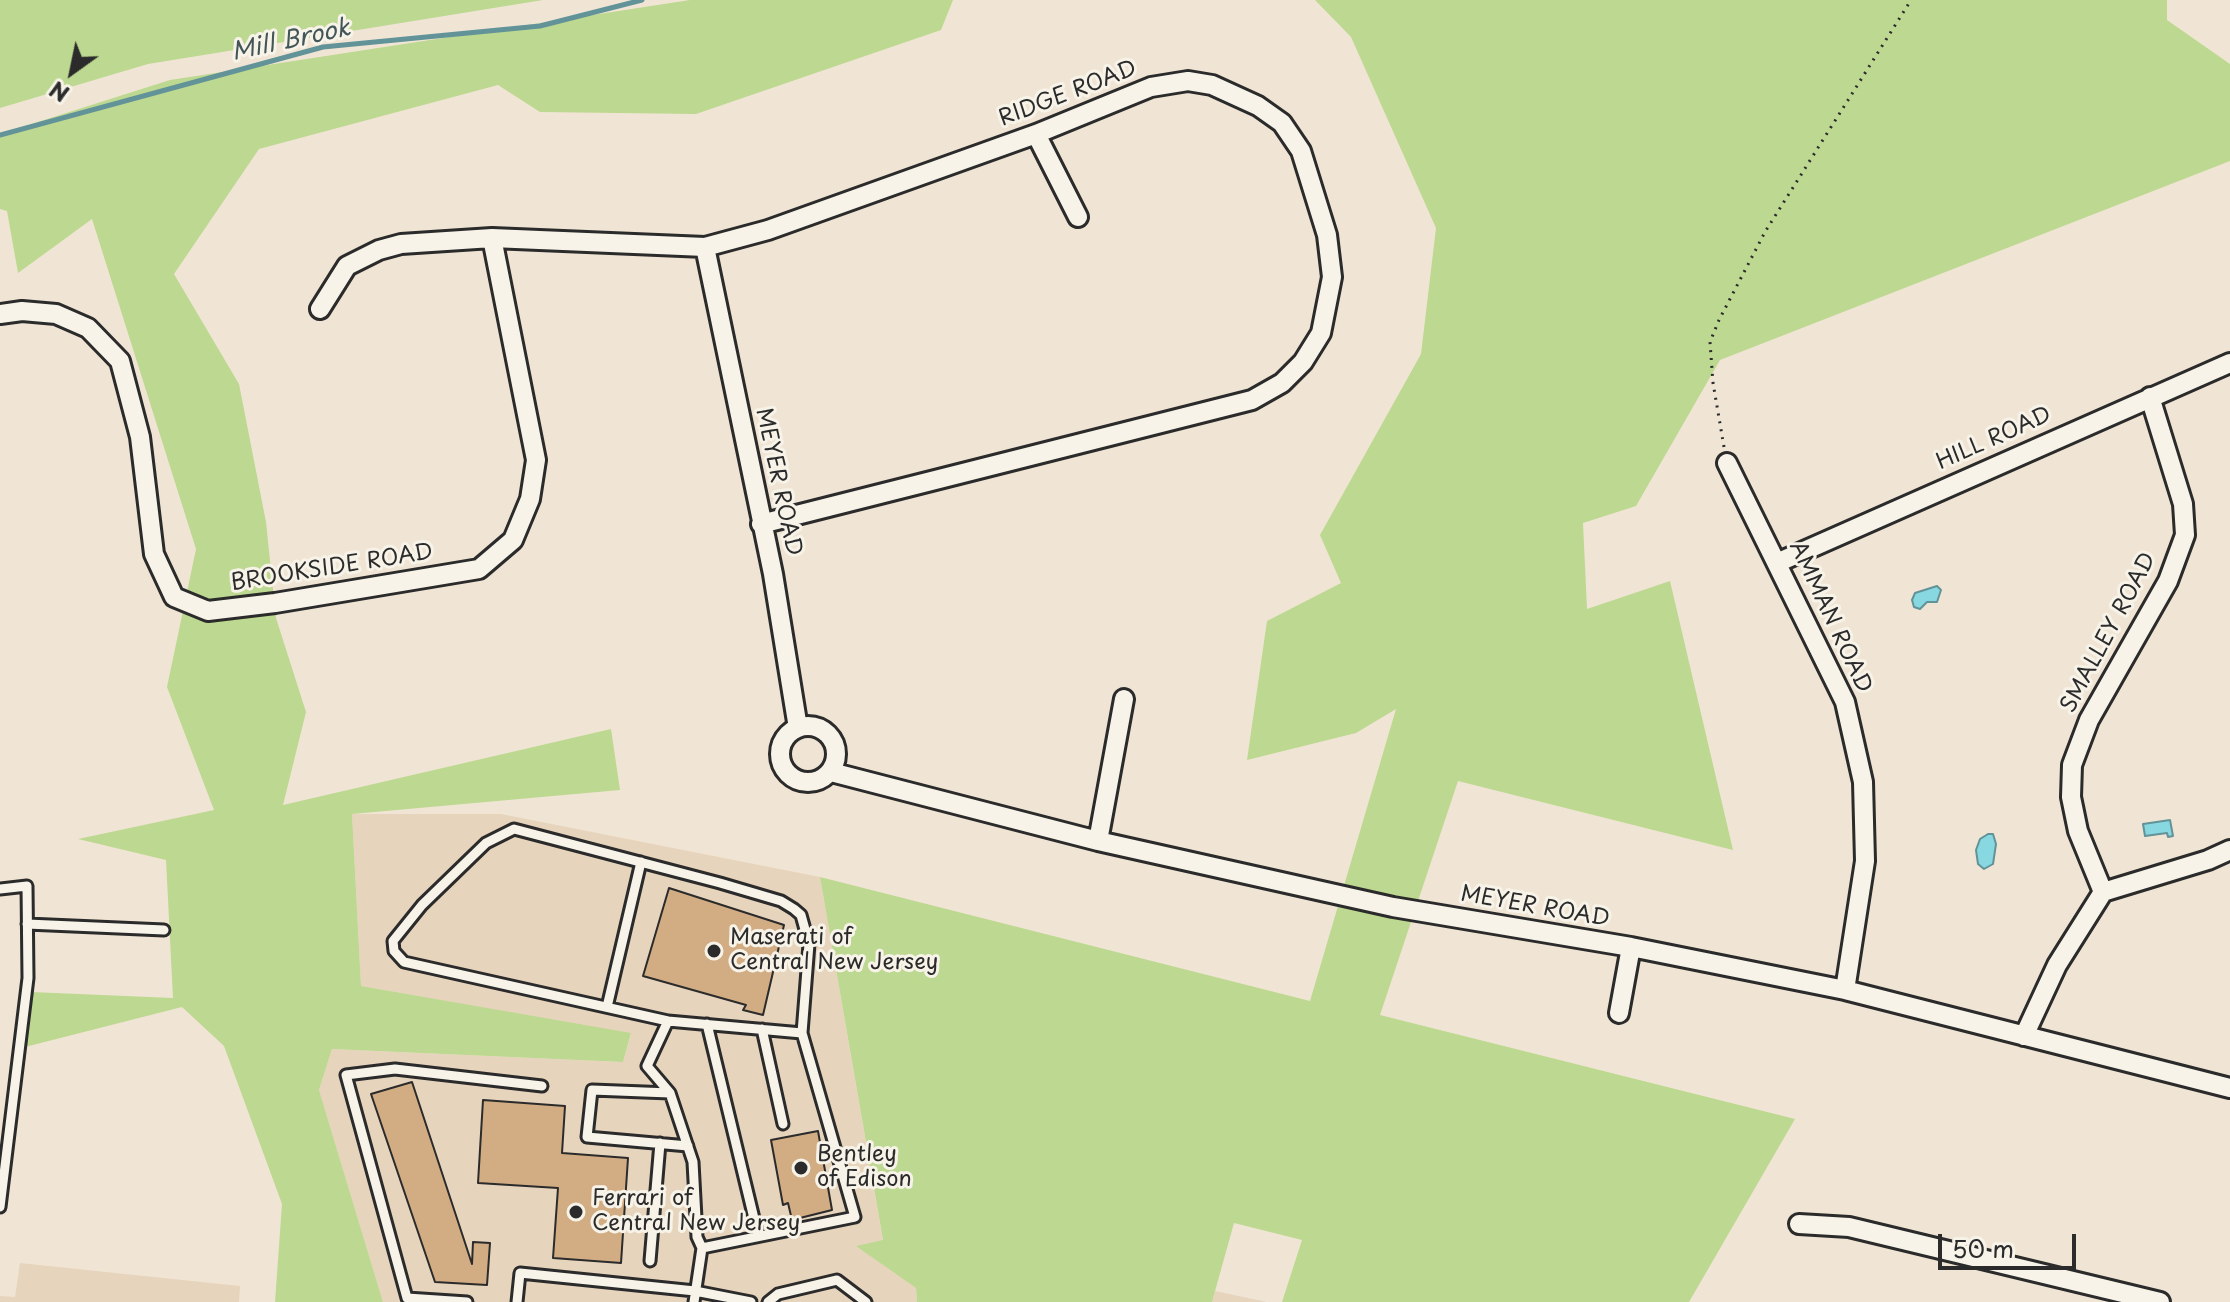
<!DOCTYPE html>
<style>
body{margin:0}
#map{position:relative;width:2230px;height:1302px;overflow:hidden;background:#f0e5d4;font-family:"Playpen Sans",sans-serif}
canvas{display:block}
.north{position:absolute;left:32px;top:32px;width:80px;height:80px;-webkit-text-stroke:6px #f7f3e8;paint-order:stroke;rotate:213deg;font-size:22px;font-weight:700;line-height:32px;text-align:center;color:#2b2b2b}
.north::after{content:'';display:block;margin:auto;width:28px;height:36px;background:#2b2b2b;clip-path:polygon(50% 0,100% 100%,50% 72%,0 100%)}
.scale{position:absolute;left:1938px;top:1234px;width:138px;height:36px;box-sizing:border-box;border:4px solid #2b2b2b;border-top:0;padding-left:10px;font-size:24px;line-height:28px;white-space:nowrap;color:#2b2b2b;-webkit-text-stroke:6px #f7f3e8;paint-order:stroke}
</style>
<div id="map">
<canvas width="2230" height="1302"></canvas>
<div class="north">N</div>
<div class="scale">50 m</div>
</div>
<script>
const c = document.querySelector('canvas').getContext('2d');
c.lineJoin = 'round';
function fillPath(path, color) { c.fillStyle = color; c.fill(path, 'evenodd'); }
const toPath = rows => new Path2D(rows.map(r => 'M' + r).join(''));
function trace(path, color, width, dash) { c.strokeStyle = color; c.lineWidth = width; c.lineCap = dash ? 'butt' : 'round'; c.setLineDash(dash || []); c.stroke(path); }
function drawText(font, color, halo, rows, align = 'center') {
  c.font = font + ' "Playpen Sans",sans-serif'; c.lineWidth = 6; c.setLineDash([]); c.textBaseline = 'middle'; c.strokeStyle = halo; c.fillStyle = color; for (const [text, x, y, turn = 0] of rows) {
    c.save(); c.translate(x, y); c.rotate((+turn || 0) * Math.PI / 180); c.textAlign = isNaN(turn) ? turn : align; if (halo) c.strokeText(text, 0, 0); c.fillText(text, 0, 0); c.restore();
  }
}
fillPath(toPath([
 [352,814,501,814,820,877,883,1241,857,1246,916,1288,917,1302,383,1302,319,1090,332,1049,623,1062,631,1034,361,986],
 [20,1263,240,1286,239,1302,0,1302,0,1296,15,1297],
 [1215,1291,1267,1302,1212,1302]
]), '#e7d4bc');
fillPath(toPath([
 [0,0,543,0,148,64,0,108],
 [690,0,953,0,941,30,696,114,540,112,498,85,259,149,174,274,239,384,266,522,276,618,306,712,283,805,611,729,620,790,352,814,361,986,631,1033,623,1062,332,1049,319,1090,383,1302,275,1302,282,1204,224,1046,182,1007,25,1047,31,992,173,998,166,860,78,839,214,810,167,687,196,549,92,219,18,273,7,211,0,209,0,134,170,80],
 [1315,0,2167,0,2167,20,2230,64,2230,161,1720,360,1636,506,1583,523,1587,609,1670,581,1733,850,1458,781,1380,1015,1795,1119,1689,1302,1282,1302,1302,1240,1234,1223,1212,1302,917,1302,916,1288,856,1246,883,1240,820,877,1310,1001,1396,709,1356,733,1247,760,1267,621,1341,583,1320,535,1421,354,1436,228,1351,37]
]), '#bdd890');
const water = toPath([
 [1937,586,1941,590,1937,602,1927,602,1920,609,1914,607,1912,600,1915,593,1937,586],
 [2170,820,2173,836,2168,837,2167,833,2145,836,2143,824,2170,820],
 [1988,834,1993,834,1996,844,1993,864,1984,869,1978,864,1976,850,1980,839,1988,834]
]);
fillPath(water, '#87d8e0');
trace(water, '#629398', 2);
trace(toPath([
 [0,135,323,47,540,26,642,0]
]), '#629398', 5);
const building = toPath([
 [669,888,784,925,763,1015,743,1010,746,1005,643,976,669,888],
 [412,1082,472,1264,473,1242,490,1243,487,1285,435,1282,371,1094,412,1082],
 [483,1100,565,1106,562,1153,628,1158,621,1263,553,1258,558,1188,478,1183,483,1100],
 [818,1131,832,1210,792,1220,788,1203,783,1205,771,1140,818,1131]
]);
fillPath(building, '#d2ad84');
trace(building, '#2b2b2b', 2);
const lane = toPath([
 [0,889,27,886,28,978,0,1207],
 [27,924,164,930],
 [607,1007,641,862],
 [668,1021,404,962,394,951,393,941,422,905,486,843,514,829,720,883,781,901,794,909,801,915,809,944,802,1033],
 [707,1024,758,1235],
 [762,1029,783,1124],
 [670,1093,592,1090,587,1137,688,1146],
 [650,1261,660,1143],
 [467,1302,407,1298,346,1075,395,1069,542,1086],
 [517,1302,520,1273,695,1291,751,1302],
 [694,1302,702,1248,697,1237,693,1162,670,1093,647,1066,668,1021,802,1033,855,1217,702,1248],
 [768,1302,778,1294,837,1280,866,1302]
]);
const street = toPath([
 [1036,134,1078,217],
 [705,247,773,574,798,728],
 [320,309,347,266,379,250,401,244,492,238,705,247,768,230,1036,134,1151,87,1188,81,1212,85,1258,106,1282,123,1301,151,1327,235,1332,277,1321,333,1303,362,1282,383,1252,400,761,524],
 [0,314,22,311,56,314,88,328,120,361,140,437,154,554,174,597,208,611,275,603,479,569,513,540,530,499,536,460,492,238],
 [1727,463,1845,702,1863,782,1865,861,1845,990],
 [1779,562,2230,363],
 '780 754a28 28 0 1 1 56 0a28 28 0 1 1-56 0Z',
 [831,772,1098,841,1393,907,1631,947,1845,990,2230,1088],
 [1098,841,1124,699],
 [2103,892,2078,831,2071,797,2072,765,2089,720,2168,581,2185,535,2183,504,2150,397],
 [1619,1013,1631,947],
 [2024,1036,2057,965,2103,892,2208,860,2230,850],
 [1799,1224,1849,1227,2160,1302]
]);
trace(lane, '#2b2b2b', 15);
trace(street, '#2b2b2b', 24);
trace(toPath([
 [1724,447,1713,383,1710,342,1719,320,1765,232,1911,0]
]), '#2b2b2b', 3, [2, 6]);
trace(lane, '#f7f3e8', 9);
trace(street, '#f7f3e8', 18);
for (const [x, y, r, color] of [
 [714,951,8,"#2b2b2b"],
 [801,1168,8,"#2b2b2b"],
 [576,1212,8,"#2b2b2b"]
]) { const dot = new Path2D(); dot.arc(x, y, r, 0, 2 * Math.PI); c.fillStyle = color; c.fill(dot); trace(dot, '#f7f3e8', 3); }
drawText('22px', '#2b2b2b', '#f7f3e8', [
 ["RIDGE ROAD",1068,94,-21],
 ["HILL ROAD",1994,439,-24],
 ["MEYER ROAD",778,482,78],
 ["BROOKSIDE ROAD",332,568,-9],
 ["AMMAN ROAD",1830,617,65],
 ["SMALLEY ROAD",2109,633,-62],
 ["MEYER ROAD",1535,907,10]
]);
drawText('22px', '#2b2b2b', '#f7f3e8', [
 ["Maserati of",730,938],
 ["Central New Jersey",730,963],
 ["Bentley",817,1155],
 ["of Edison",817,1180],
 ["Ferrari of",592,1199],
 ["Central New Jersey",592,1224]
], 'left');
drawText('italic 24px', '#425658', '#f7f3e8', [
 ["Mill Brook",291,41,-12]
]);
</script>
